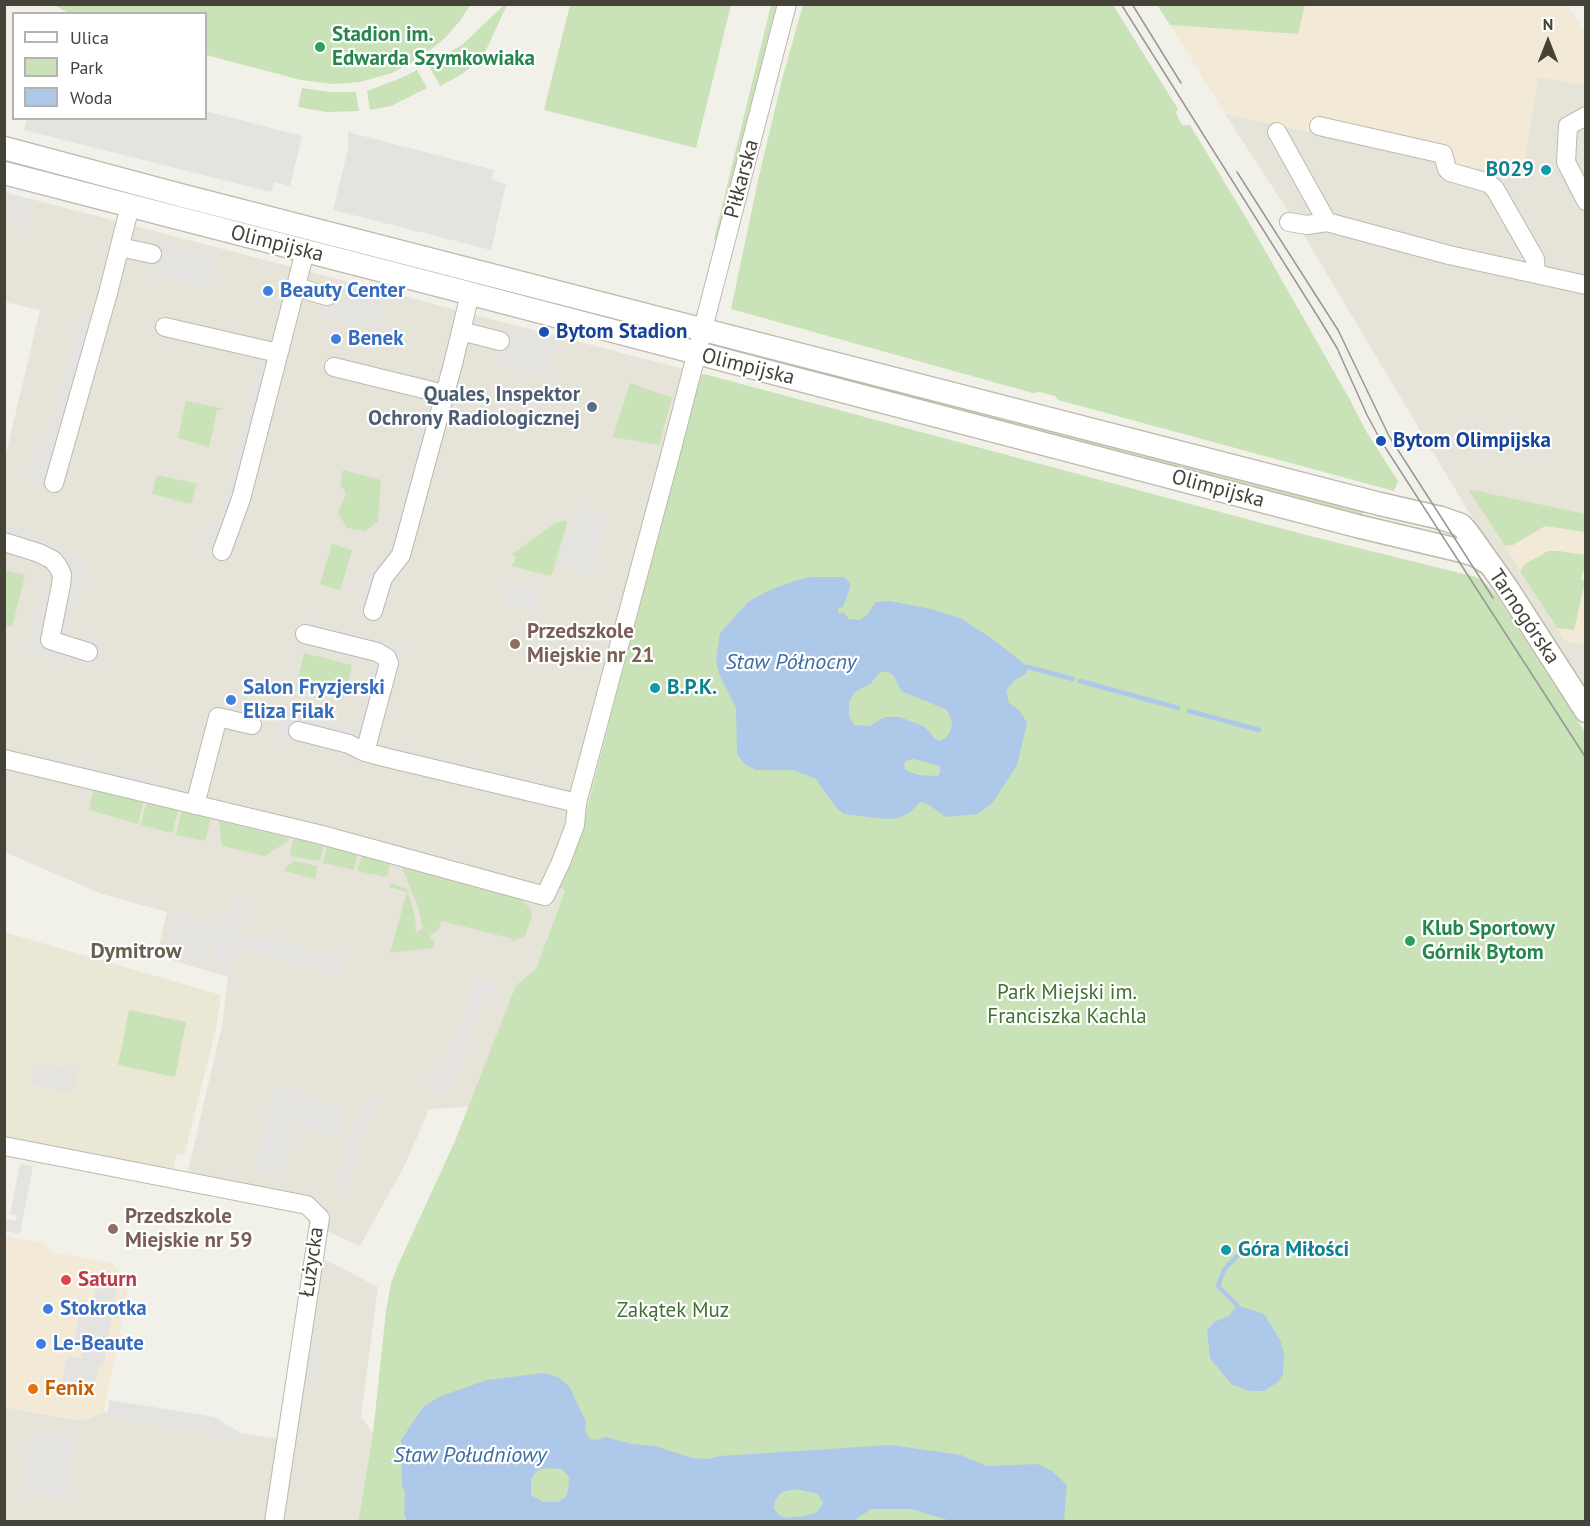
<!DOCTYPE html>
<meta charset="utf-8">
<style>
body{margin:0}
#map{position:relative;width:1590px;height:1526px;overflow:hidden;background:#f2f1e9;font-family:"PT Sans",sans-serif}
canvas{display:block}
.frame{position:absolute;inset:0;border:6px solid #454238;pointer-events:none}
.legend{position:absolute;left:12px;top:12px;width:195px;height:108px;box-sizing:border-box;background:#fff;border:2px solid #b5b3af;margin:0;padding:8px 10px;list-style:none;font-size:18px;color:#454238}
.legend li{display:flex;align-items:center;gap:12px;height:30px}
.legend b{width:30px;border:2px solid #b5b3af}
.north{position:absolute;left:1518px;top:12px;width:60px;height:60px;-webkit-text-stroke:4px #fff;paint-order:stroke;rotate:0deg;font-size:16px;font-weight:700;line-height:24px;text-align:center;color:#454238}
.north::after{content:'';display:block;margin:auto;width:21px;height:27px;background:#454238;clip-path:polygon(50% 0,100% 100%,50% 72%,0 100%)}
</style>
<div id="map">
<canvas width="1590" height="1526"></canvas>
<div class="frame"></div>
<ul class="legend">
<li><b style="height:8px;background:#fff"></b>Ulica</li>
<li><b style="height:16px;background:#c9e2b7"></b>Park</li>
<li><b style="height:16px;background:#adc8e8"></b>Woda</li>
</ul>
<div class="north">N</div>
</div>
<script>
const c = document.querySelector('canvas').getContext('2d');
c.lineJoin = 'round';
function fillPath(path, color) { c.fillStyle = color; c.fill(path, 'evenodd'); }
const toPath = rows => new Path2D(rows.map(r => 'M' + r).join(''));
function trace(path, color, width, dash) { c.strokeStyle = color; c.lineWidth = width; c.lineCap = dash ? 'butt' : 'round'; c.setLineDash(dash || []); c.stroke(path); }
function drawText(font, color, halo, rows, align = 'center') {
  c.font = font + ' "PT Sans",sans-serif'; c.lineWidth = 4.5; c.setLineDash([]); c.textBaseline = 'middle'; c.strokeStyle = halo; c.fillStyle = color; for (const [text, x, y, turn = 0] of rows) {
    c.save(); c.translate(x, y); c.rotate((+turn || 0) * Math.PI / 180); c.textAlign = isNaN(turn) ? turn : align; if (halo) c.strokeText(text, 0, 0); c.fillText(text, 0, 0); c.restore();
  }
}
fillPath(toPath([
 [1538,77,1585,85,1585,693,1471,516,1308,242,1225,114,1522,177],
 [4,192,687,370,700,375,697,382,582,828,558,887,565,889,536,969,516,985,469,1107,429,1109,406,1163,360,1246,331,1233,283,1195,188,1171,222,1026,228,977,157,956,167,912,102,894,5,852,5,458,40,310,5,302],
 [326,1260,378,1287,361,1417,373,1433,358,1521,5,1521,4,1407,82,1421,104,1412,287,1440,317,1266]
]), '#e6e3d8');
fillPath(toPath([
 [1305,5,1567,5,1585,32,1585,85,1538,77,1522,177,1225,114,1170,25,1298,34],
 [1468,489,1585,515,1585,645,1565,641],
 [4,1236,44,1243,51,1252,112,1263,129,1285,104,1412,83,1421,5,1407]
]), '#f2ead7');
fillPath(toPath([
 [4,932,221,995,217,1024,184,1155,176,1154,173,1174,5,1137]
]), '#eae7d5');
fillPath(toPath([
 [54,5,470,5,460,21,445,38,420,58,392,73,360,82,333,84,301,80,206,55,206,14,69,13],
 [504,5,507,5,485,52,475,64,459,76,440,86,428,64,462,45],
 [570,5,731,5,696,148,544,110],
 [771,5,787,5,725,243,714,239],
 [803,5,1113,5,1178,109,1176,113,1182,125,1190,125,1251,226,1349,398,1366,431,1398,481,1394,491,1058,400,1055,396,1040,392,1033,393,731,309,759,176,783,76],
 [1157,5,1305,5,1298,34,1170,25],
 [417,70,427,88,391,106,370,110,367,91,401,78],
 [302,88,330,92,356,92,359,111,327,112,298,107],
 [745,347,1367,510,1358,518,742,357],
 [704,374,1310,536,1476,577,1484,582,1496,595,1585,732,1585,1521,358,1522,373,1433,386,1311,391,1283,398,1265,455,1141,516,985,536,969,565,890,558,887,582,828,697,382,700,375],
 [630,383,672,398,659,445,613,437],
 [186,401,226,409,217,410,209,447,178,438],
 [343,470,381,480,378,521,365,531,347,528,338,513,346,493,340,484],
 [157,475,197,484,191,504,152,494],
 [1468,489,1585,514,1585,532,1545,526,1513,545,1505,546],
 [564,520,567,522,565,531,551,576,511,566,517,558,512,554,556,523],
 [332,544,352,550,340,590,320,584],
 [1548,551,1559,551,1585,555,1585,571,1583,571,1581,580,1585,581,1574,630,1557,628,1520,571,1525,564],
 [5,570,25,575,12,627,5,625],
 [304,653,352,665,344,698,296,686],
 [94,787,144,798,138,824,89,810],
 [147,800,179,807,172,833,141,825],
 [182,808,211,816,205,841,176,835],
 [219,821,289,838,289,840,265,856,222,846],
 [296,839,323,846,320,861,290,856,293,840],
 [327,847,357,854,354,870,323,863],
 [362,855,390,863,387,877,357,871],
 [295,861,317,866,315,879,285,871,287,866],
 [401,865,517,896,530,908,532,916,525,936,512,942,513,939,442,921,438,930,431,934,430,937,435,942,433,948,390,953,407,892,389,887,391,883,407,889,415,917,416,933,423,928,418,907],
 [129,1010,186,1022,175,1077,118,1065]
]), '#c9e2b7');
fillPath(toPath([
 [206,111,302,136,290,186,274,182,271,192,24,130,27,119,206,118],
 [348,132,494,170,492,180,506,184,491,250,333,210,348,149],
 [5,194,33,200,26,228,5,223],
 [159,241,216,254,208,288,150,274,152,265,151,260],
 [333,280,389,295,379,331,318,316],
 [81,312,105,318,59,489,26,480,36,447,47,439],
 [504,327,558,342,547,377,495,363],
 [261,355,272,357,218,558,200,548,209,521,219,516],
 [435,400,457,407,448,438,441,436,409,562,404,563,391,609,360,606,369,570,391,549,406,475,414,472,412,464,418,441,414,440,423,407],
 [574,507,608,514,592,577,557,567],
 [6,525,35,531,89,562,79,591,70,633,103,642,97,668,26,650,43,584,54,586,50,573,38,562,5,552],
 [509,582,537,589,541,600,537,613,503,604],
 [304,620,404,646,378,739,379,746,382,749,378,765,274,736,281,708,357,728,374,664,298,644],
 [392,746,557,785,557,796,552,809,385,767],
 [37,752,130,774,137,774,142,767,154,781,152,790,24,759],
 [231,898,246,902,239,931,343,957,339,975,235,948,229,973,209,968,215,941,210,940,204,966,162,952,174,912,208,920,208,924,222,926,226,919],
 [477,977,493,982,496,989,488,993,483,999,448,1096,421,1088,424,1078,438,1082],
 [72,1061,80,1064,73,1094,29,1084,35,1062,66,1068],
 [276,1085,303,1093,306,1098,347,1109,340,1137,299,1127,297,1117,284,1167,265,1175,254,1168],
 [368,1096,381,1099,360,1139,350,1189,336,1186,348,1135],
 [20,1164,33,1166,20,1234,4,1231,5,1219,16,1221,17,1215,10,1214],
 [109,1271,117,1290,103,1367,99,1366,95,1384,78,1379,75,1389,61,1386,67,1356,81,1358,84,1344,74,1341,82,1301,93,1302,98,1281],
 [308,1342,322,1345,316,1380,302,1378],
 [109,1400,215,1417,239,1432,237,1440,107,1417],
 [32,1431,76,1438,65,1500,21,1493]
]), '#e4e3e0');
fillPath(toPath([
 [811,577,843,577,850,582,850,588,843,607,838,608,838,613,844,613,849,619,860,620,866,616,876,602,890,601,931,609,962,619,994,640,1028,667,1026,674,1015,680,1006,690,1009,703,1019,710,1027,723,1017,765,993,802,978,814,946,817,928,804,920,802,910,812,899,818,885,819,844,814,837,809,816,779,793,770,756,770,743,763,737,753,736,708,720,676,716,661,720,633,748,602,770,590,797,580],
 [880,672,888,672,894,676,901,691,945,709,949,713,952,722,951,730,946,738,939,741,935,739,925,727,900,717,885,717,870,726,854,725,849,717,849,701,855,692,871,683],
 [914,759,940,766,940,774,937,776,918,775,905,770,904,763,907,760],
 [1237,1305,1264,1314,1280,1340,1284,1354,1283,1374,1278,1382,1264,1391,1250,1391,1231,1384,1210,1358,1207,1331,1214,1322,1229,1316],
 [544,1373,558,1377,569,1386,586,1422,585,1431,590,1439,597,1440,605,1437,632,1444,655,1446,692,1458,707,1459,720,1456,891,1445,961,1455,987,1466,1037,1464,1052,1471,1067,1485,1064,1521,951,1521,911,1509,871,1509,852,1522,407,1521,404,1514,405,1494,402,1484,401,1440,424,1406,441,1396,487,1380],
 [548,1468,562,1469,569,1477,568,1491,565,1498,558,1502,543,1502,531,1495,531,1479,534,1474,539,1470],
 [796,1489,818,1494,823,1503,817,1512,805,1516,785,1518,779,1515,774,1509,775,1500,782,1492]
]), '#adc8e8');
trace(toPath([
 [1028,667,1073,679],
 [1080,681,1178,708],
 [1189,711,1259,730],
 [1237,1305,1218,1286,1224,1270,1238,1255]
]), '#adc8e8', 4.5);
const minor = toPath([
 [1586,116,1568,126,1566,162,1586,201],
 [1319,126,1443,154,1447,169,1450,172,1488,183,1495,189,1535,259,1536,274],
 [1277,132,1327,222],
 [1289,222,1307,225,1327,222,1449,255,1586,285],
 [120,247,152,254],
 [296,287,327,296],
 [165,327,278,353],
 [461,331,500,341],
 [334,367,444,394],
 [54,483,108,293,130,206],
 [4,542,39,553,53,560,59,568,62,575,61,585,50,640,88,652],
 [222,551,241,499,305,251],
 [373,611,383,578,401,555,453,364,470,294],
 [305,634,377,652,387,658,389,663,365,752],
 [298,731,349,744,365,752,388,758,577,803],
 [4,759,318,834,545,896,561,862,575,825,577,803,670,456,787,4],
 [195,805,218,717,252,725],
 [4,1146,307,1205,320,1218,274,1522]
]);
const tertiary = toPath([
 [4,148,180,195,1380,504,1441,518,1461,525,1468,533,1507,588,1586,711],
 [4,173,453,289,1357,526,1462,551,1475,555,1488,563]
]);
trace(minor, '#bdb9ad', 20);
trace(tertiary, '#bdb9ad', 25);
trace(minor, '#fff', 18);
trace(tertiary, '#fff', 22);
trace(toPath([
 [1121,4,1320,320,1337,348,1367,415,1381,441,1586,758],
 [1132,4,1181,83],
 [1237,172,1338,330,1389,436,1493,598]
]), '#979797', 1.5);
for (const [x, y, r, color] of [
 [320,47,6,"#2e9e5b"],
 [1546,170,6,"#0f9aa8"],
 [268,291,6,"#3f7fe0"],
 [544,332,6,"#1a4fb4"],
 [336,339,6,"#3f7fe0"],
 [592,407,6,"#5c6f8a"],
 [1381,441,6,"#1a4fb4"],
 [515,644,6,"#8d6e63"],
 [655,688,6,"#0f9aa8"],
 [231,700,6,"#3f7fe0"],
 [1410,941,6,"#2e9e5b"],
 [113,1229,6,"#8d6e63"],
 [1226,1250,6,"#0f9aa8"],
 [66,1280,6,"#e0444e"],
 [48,1309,6,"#3f7fe0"],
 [41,1344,6,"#3f7fe0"],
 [33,1389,6,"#e8710a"]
]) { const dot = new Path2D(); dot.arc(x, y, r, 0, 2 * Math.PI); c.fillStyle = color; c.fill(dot); trace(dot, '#fff', 2); }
drawText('bold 21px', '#27864d', '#fff', [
 ["Stadion im.",332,35],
 ["Edwarda Szymkowiaka",332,59],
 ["Klub Sportowy",1422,929],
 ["Górnik Bytom",1422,953]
], 'left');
drawText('bold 21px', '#0d838f', '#fff', [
 ["B029",1534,170,"right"],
 ["B.P.K.",667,688],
 ["Góra Miłości",1238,1250]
], 'left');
drawText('21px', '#454238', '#fff', [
 ["Piłkarska",742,179,-75],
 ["Olimpijska",277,244,14],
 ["Olimpijska",748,367,14],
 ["Olimpijska",1218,489,15],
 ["Tarnogórska",1524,617,56],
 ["Łużycka",312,1262,-82]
]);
drawText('bold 21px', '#366cbe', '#fff', [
 ["Beauty Center",280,291],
 ["Benek",348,339],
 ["Salon Fryzjerski",243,688],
 ["Eliza Filak",243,712],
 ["Stokrotka",60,1309],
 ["Le-Beaute",53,1344]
], 'left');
drawText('bold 21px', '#164399', '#fff', [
 ["Bytom Stadion",556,332],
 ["Bytom Olimpijska",1393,441]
], 'left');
drawText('bold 21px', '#4e5e75', '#fff', [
 ["Quales, Inspektor",580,395],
 ["Ochrony Radiologicznej",580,419]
], 'right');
drawText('bold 21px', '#785e54', '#fff', [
 ["Przedszkole",527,632],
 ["Miejskie nr 21",527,656],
 ["Przedszkole",125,1217],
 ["Miejskie nr 59",125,1241]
], 'left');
drawText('21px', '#417032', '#fff', [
 ["Park Miejski im.",1067,993],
 ["Franciszka Kachla",1067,1017],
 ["Zakątek Muz",673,1311]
]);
drawText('bold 21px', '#be3a42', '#fff', [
 ["Saturn",78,1280]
], 'left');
drawText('bold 21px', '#c56008', '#fff', [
 ["Fenix",45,1389]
], 'left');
drawText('italic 22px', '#3e6ca5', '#fff', [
 ["Staw Północny",791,663],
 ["Staw Południowy",470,1456]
]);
drawText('bold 22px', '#676151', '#fff', [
 ["Dymitrow",136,952]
]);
</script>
